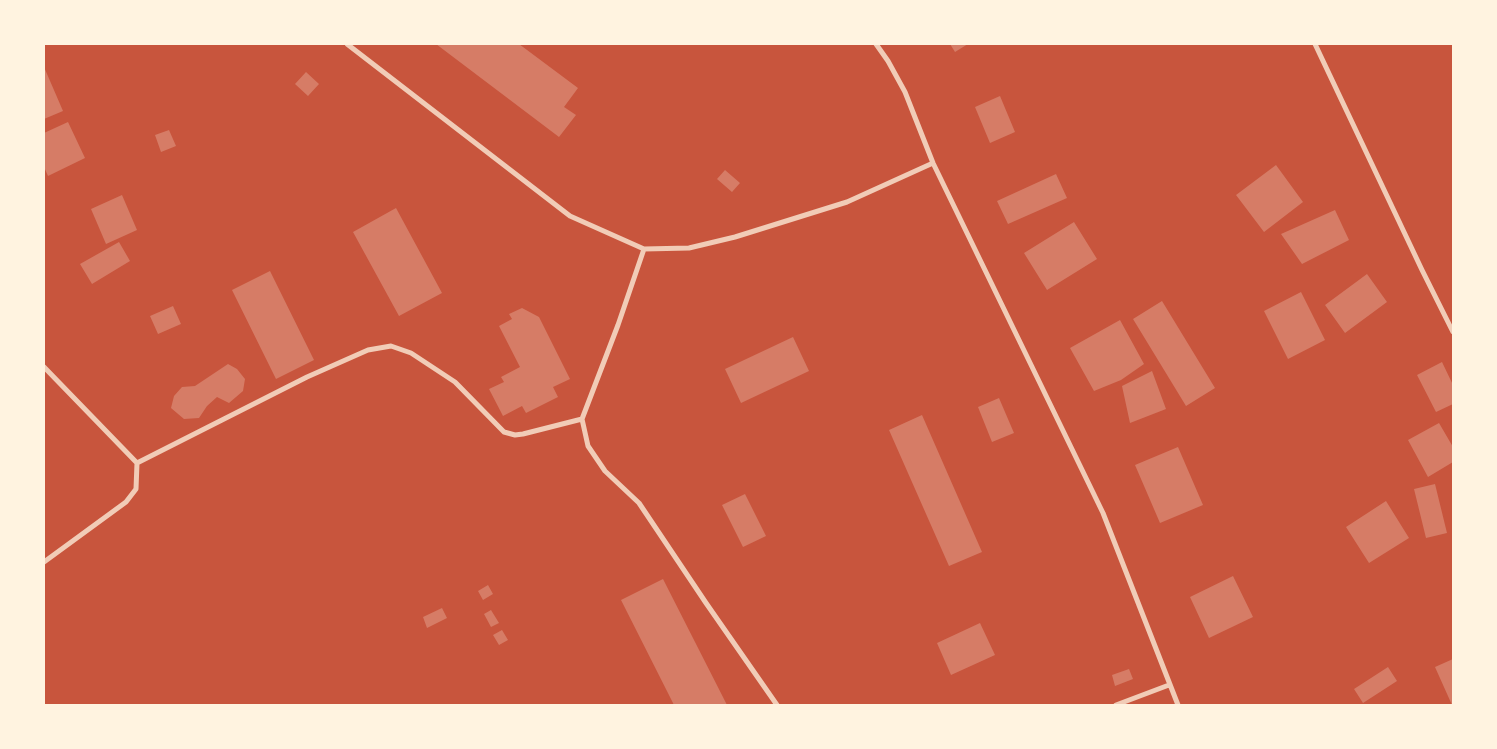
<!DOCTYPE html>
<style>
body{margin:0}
#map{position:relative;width:1497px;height:749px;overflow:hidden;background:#c8553d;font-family:"Sofia Sans Condensed",sans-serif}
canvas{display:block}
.frame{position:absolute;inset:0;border:45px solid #fff3e0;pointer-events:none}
</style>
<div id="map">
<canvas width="1497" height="749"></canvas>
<div class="frame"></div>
</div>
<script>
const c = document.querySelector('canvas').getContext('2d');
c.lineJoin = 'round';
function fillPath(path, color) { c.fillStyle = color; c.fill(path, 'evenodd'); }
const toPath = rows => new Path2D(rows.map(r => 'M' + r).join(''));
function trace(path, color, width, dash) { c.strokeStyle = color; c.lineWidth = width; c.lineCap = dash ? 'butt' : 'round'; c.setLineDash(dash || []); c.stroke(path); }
fillPath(toPath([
 [436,44,519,44,578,88,564,107,576,115,559,137],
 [950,44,968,44,955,52],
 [44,67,63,111,44,119],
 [306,72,319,84,308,96,295,84],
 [1000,96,1015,132,990,143,975,107],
 [68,122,85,158,48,176,44,167,44,133],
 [169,130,176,146,161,152,155,135],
 [1276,165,1303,202,1264,232,1236,195],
 [725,170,740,183,732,192,717,179],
 [1056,174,1067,198,1008,224,997,201],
 [122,195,137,230,106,244,91,209],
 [396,208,442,293,399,316,353,232],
 [1335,210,1349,240,1302,264,1281,234],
 [1074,222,1097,259,1047,290,1024,253],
 [119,242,130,261,92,284,80,264],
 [270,271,314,360,276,379,232,290],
 [1367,274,1387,302,1345,333,1325,305],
 [1301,292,1325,340,1288,359,1264,311],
 [1162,301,1215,388,1186,406,1133,319],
 [173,306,181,324,158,334,150,316],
 [522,308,539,317,570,379,553,387,558,397,526,413,522,406,503,416,489,389,504,382,501,377,520,367,499,326,512,319,509,314],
 [1120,320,1144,364,1121,380,1094,391,1070,348],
 [793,337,809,371,741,403,725,369],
 [1442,362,1453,385,1453,404,1436,412,1417,375],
 [228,364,237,369,245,379,243,391,229,403,217,397,207,406,199,418,184,419,171,408,174,396,182,387,195,386],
 [1152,371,1166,409,1130,423,1122,386],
 [999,398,1014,433,992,442,978,407],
 [922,415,982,552,949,566,889,430],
 [1439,423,1453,447,1453,462,1428,477,1408,440],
 [1178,447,1203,505,1160,523,1135,465],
 [1435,484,1447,533,1426,538,1414,489],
 [745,494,766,536,743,547,722,505],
 [1386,501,1409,538,1369,563,1346,527],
 [1233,576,1253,617,1209,638,1190,597],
 [663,579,727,705,674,705,621,600],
 [488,585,493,594,483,600,478,591],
 [442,608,447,618,427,628,423,617],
 [491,610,499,623,491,627,484,614],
 [980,623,995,655,951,675,937,643],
 [502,630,508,640,499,645,493,635],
 [1453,659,1453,705,1452,705,1435,667],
 [1388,667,1397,681,1363,703,1354,689],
 [1129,669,1133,679,1115,686,1112,675]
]), '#d67c66');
trace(toPath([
 [347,44,570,216,644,249,689,248,735,237,847,202,933,163],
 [876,44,888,61,905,92,933,163,1103,513,1178,705],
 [1315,44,1422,270,1453,332],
 [644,249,618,325,582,419,588,446,605,471,639,503,706,603,777,705],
 [44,367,137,463,136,489,126,502,44,562],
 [137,463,307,377,368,350,391,346,411,353,455,382,504,432,515,435,523,434,582,419],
 [1116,705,1169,685]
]), '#f1ccb7', 5);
</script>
